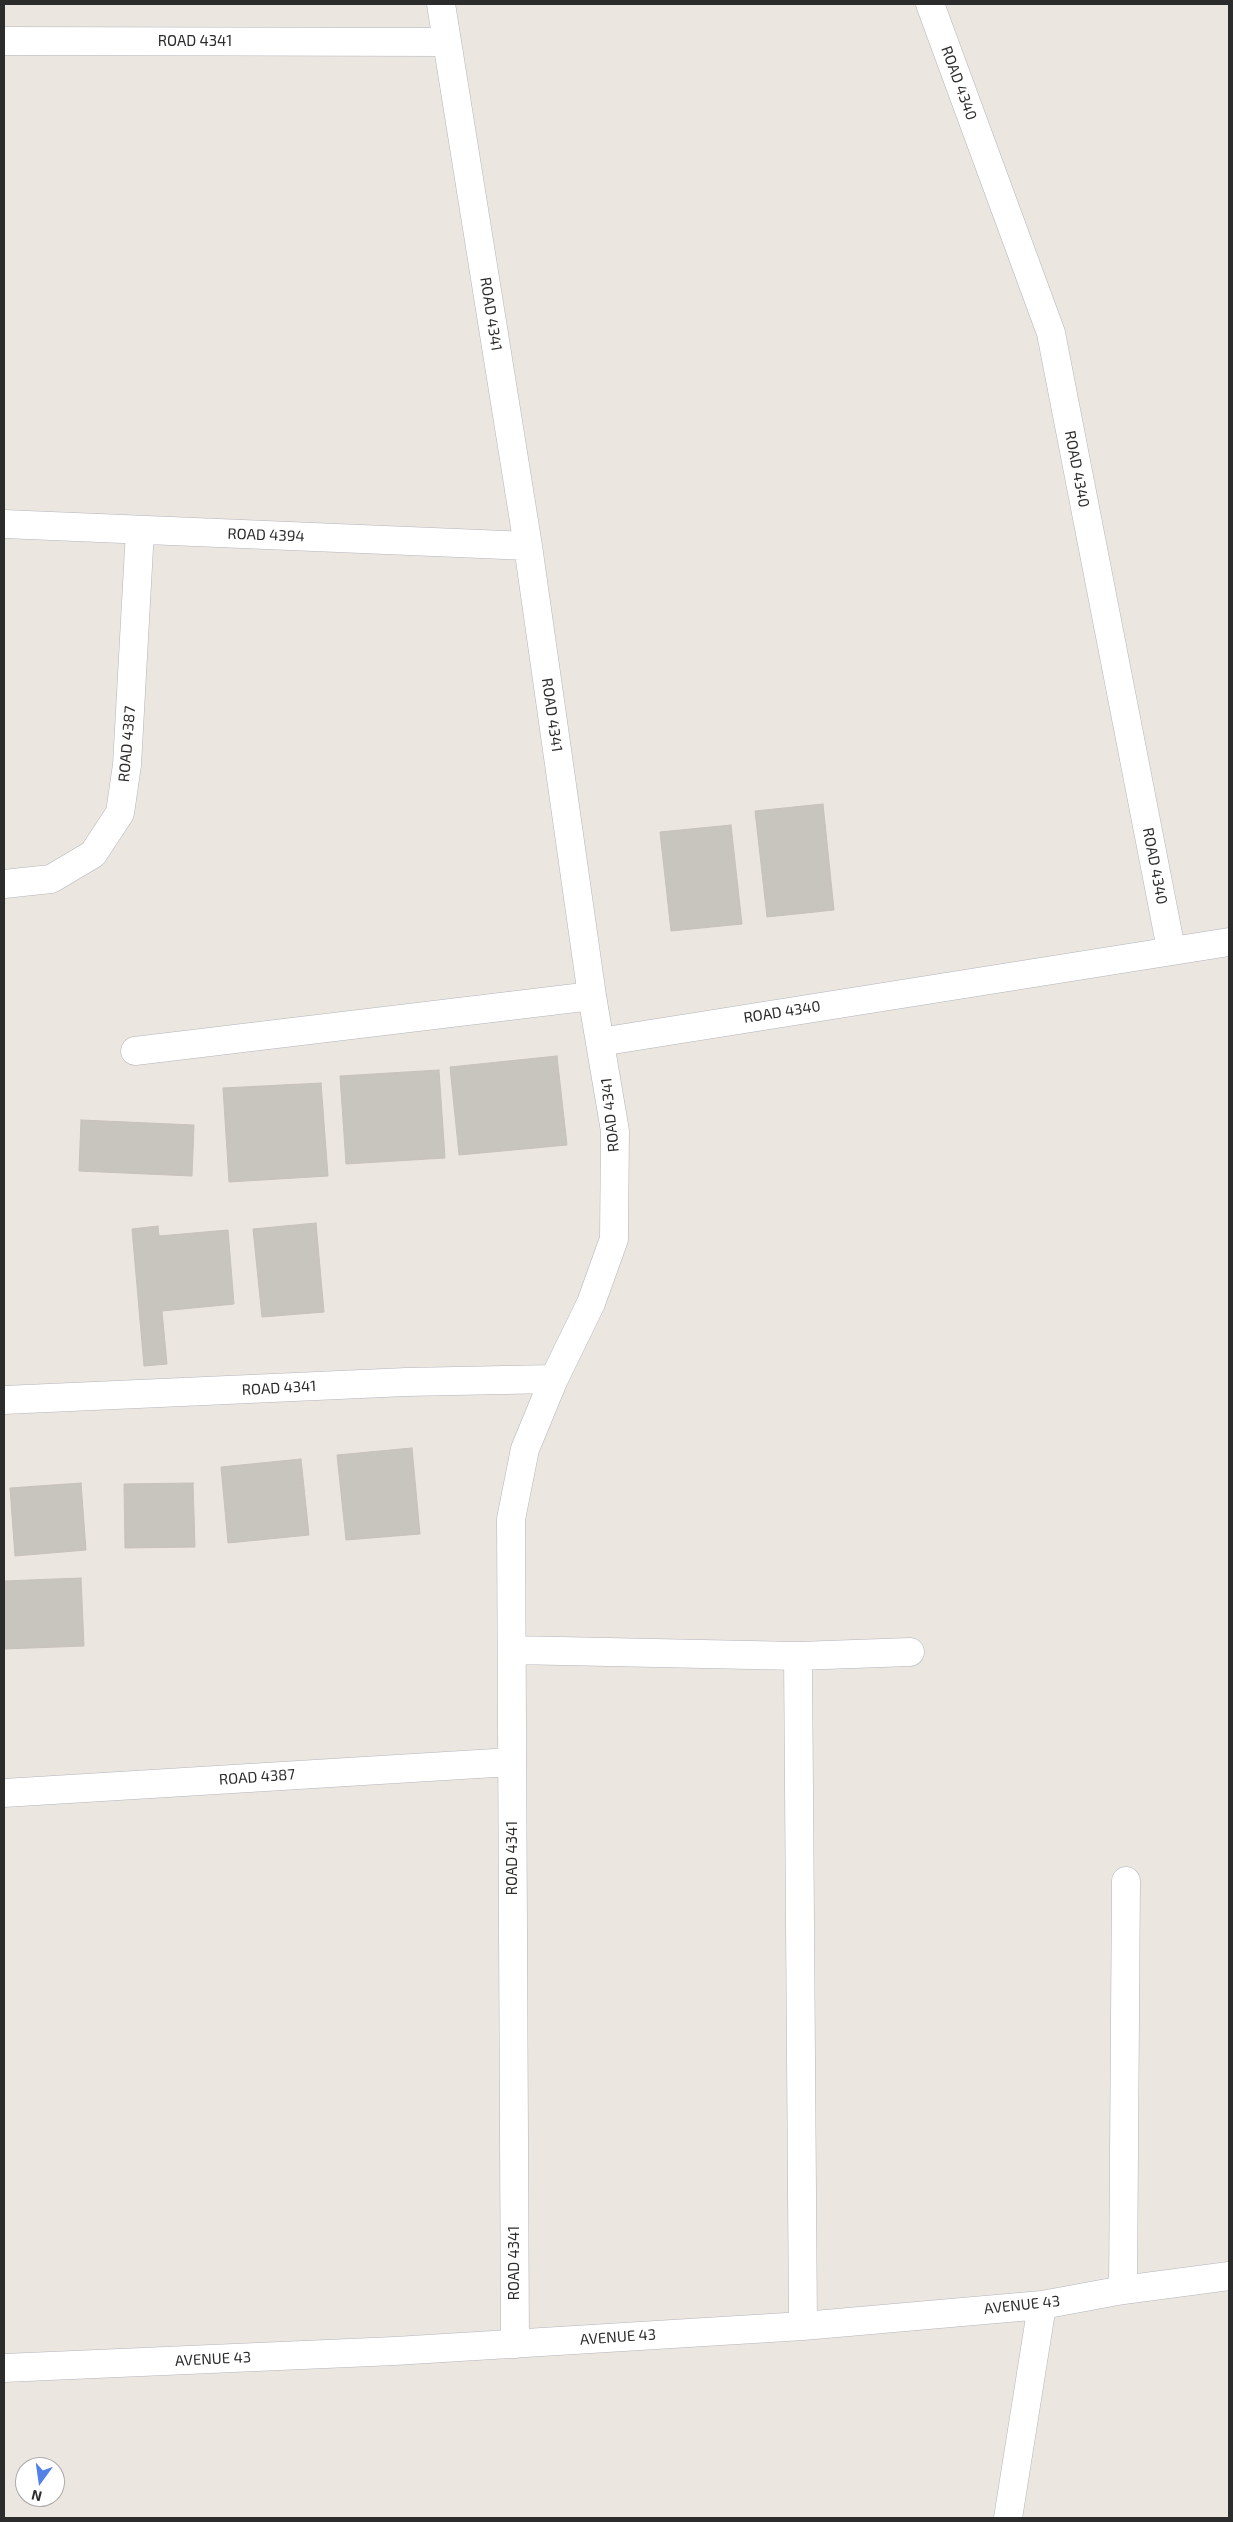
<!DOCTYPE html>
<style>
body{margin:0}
#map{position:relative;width:1233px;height:2522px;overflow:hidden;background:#ece6e0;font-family:"Exo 2",sans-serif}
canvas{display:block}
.frame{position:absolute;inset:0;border:5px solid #2c2c2c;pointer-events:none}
.north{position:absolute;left:15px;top:2457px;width:50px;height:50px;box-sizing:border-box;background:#fff;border:1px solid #ababab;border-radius:50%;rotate:194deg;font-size:14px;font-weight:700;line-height:20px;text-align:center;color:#2c2c2c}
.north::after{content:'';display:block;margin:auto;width:18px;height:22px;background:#5281e8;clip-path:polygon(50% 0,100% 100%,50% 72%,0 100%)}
</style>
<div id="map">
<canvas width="1233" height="2522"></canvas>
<div class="frame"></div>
<div class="north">N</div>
</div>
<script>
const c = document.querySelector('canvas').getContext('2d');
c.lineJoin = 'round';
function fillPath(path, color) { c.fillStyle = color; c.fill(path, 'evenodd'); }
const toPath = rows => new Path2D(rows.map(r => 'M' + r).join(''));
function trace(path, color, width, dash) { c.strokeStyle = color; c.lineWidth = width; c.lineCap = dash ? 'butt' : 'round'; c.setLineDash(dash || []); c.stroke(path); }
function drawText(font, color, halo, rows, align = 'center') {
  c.font = font + ' "Exo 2",sans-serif'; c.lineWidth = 4.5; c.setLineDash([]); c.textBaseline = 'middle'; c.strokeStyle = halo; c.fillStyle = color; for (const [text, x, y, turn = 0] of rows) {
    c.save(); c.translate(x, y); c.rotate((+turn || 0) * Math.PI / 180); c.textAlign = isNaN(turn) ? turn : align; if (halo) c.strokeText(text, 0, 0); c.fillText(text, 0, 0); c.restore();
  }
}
const building = toPath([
 [823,804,834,910,767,917,755,811,823,804],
 [731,825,742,924,671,931,660,832,731,825],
 [557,1056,567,1145,459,1155,450,1067,557,1056],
 [439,1070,445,1158,346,1164,340,1076,439,1070],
 [321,1083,328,1176,229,1182,223,1088,321,1083],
 [81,1120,194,1125,192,1176,79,1171,81,1120],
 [316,1223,324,1312,262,1317,253,1229,316,1223],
 [158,1226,159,1236,228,1230,234,1304,162,1311,167,1364,144,1366,132,1229,158,1226],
 [412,1448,420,1534,346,1540,337,1455,412,1448],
 [301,1459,309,1535,228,1543,221,1467,301,1459],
 [81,1483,86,1550,15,1556,10,1488,81,1483],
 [193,1483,195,1547,125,1548,124,1484,193,1483],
 [81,1578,84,1646,4,1649,4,1581,81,1578]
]);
fillPath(building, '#c8c4be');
trace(building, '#c8c1ba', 1);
const street = toPath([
 [441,4,528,546,592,996,615,1131,614,1239,591,1303,554,1379,525,1449,511,1519,515,2344],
 [930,4,1051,333,1171,949],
 [4,41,447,42],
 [4,524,528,546],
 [4,884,51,879,93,854,120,813,127,765,140,530],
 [600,1042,1229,942],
 [135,1051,592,996],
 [4,1400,406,1382,554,1379],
 [513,1650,798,1656,910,1652],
 [798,1656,803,2326],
 [4,1793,511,1762],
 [1123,2290,1126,1881],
 [4,2368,395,2351,803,2326,1042,2305,1123,2290,1229,2276],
 [1008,2518,1042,2305]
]);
trace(street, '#b1b4bb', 29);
trace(street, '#fff', 28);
drawText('15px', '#2c2c2c', '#fff', [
 ["ROAD 4341",195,41],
 ["ROAD 4340",959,83,70],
 ["ROAD 4341",491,314,81],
 ["ROAD 4340",1077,469,79],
 ["ROAD 4394",266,535,2],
 ["ROAD 4341",552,715,82],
 ["ROAD 4387",127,744,-85],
 ["ROAD 4340",1155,866,79],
 ["ROAD 4340",782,1012,-9],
 ["ROAD 4341",610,1115,-96],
 ["ROAD 4341",279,1388,-3],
 ["ROAD 4387",257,1777,-4],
 ["ROAD 4341",512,1858,-90],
 ["ROAD 4341",514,2263,-90],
 ["AVENUE 43",1022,2305,-6],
 ["AVENUE 43",618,2337,-4],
 ["AVENUE 43",213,2359,-3]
]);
</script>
